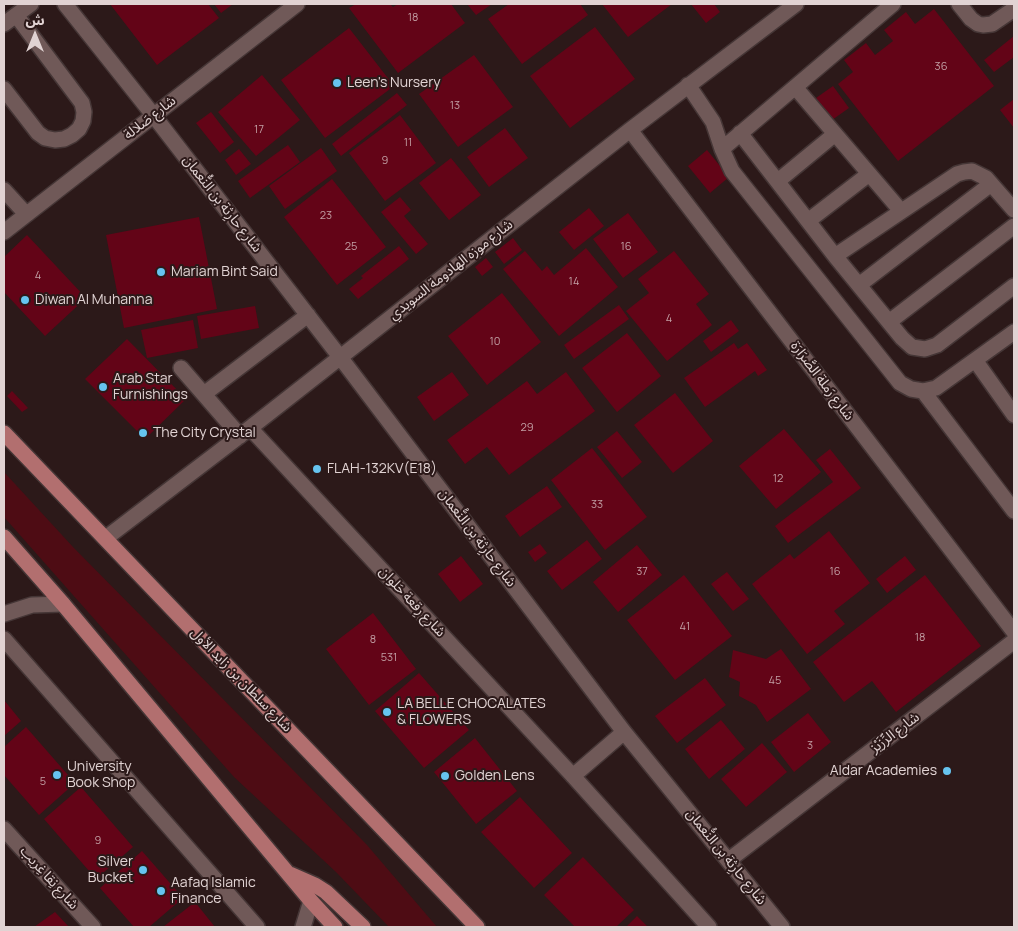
<!DOCTYPE html>
<meta charset="utf-8">
<style>
body{margin:0}
#map{position:relative;width:1018px;height:931px;overflow:hidden;background:#2c1919;font-family:Manrope,"Noto Sans Arabic",sans-serif}
canvas{display:block}
.frame{position:absolute;inset:0;border:5px solid #e1d3d3;pointer-events:none}
.north{position:absolute;left:10px;top:10px;width:50px;height:50px;-webkit-text-stroke:4px #2c1919;paint-order:stroke;rotate:0deg;font-size:14px;font-weight:700;line-height:20px;text-align:center;color:#e1d3d3}
.north::after{content:'';display:block;margin:auto;width:18px;height:22px;background:#e1d3d3;clip-path:polygon(50% 0,100% 100%,50% 72%,0 100%)}
</style>
<div id="map">
<canvas width="1018" height="931"></canvas>
<div class="frame"></div>
<div class="north">ش</div>
</div>
<script>
const c = document.querySelector('canvas').getContext('2d');
c.lineJoin = 'round';
function fillPath(path, color) { c.fillStyle = color; c.fill(path, 'evenodd'); }
const toPath = rows => new Path2D(rows.map(r => 'M' + r).join(''));
function trace(path, color, width, dash) { c.strokeStyle = color; c.lineWidth = width; c.lineCap = dash ? 'butt' : 'round'; c.setLineDash(dash || []); c.stroke(path); }
function drawText(font, color, halo, rows, align = 'center') {
  c.font = font + ' Manrope,"Noto Sans Arabic",sans-serif'; c.lineWidth = 4; c.setLineDash([]); c.textBaseline = 'middle'; c.strokeStyle = halo; c.fillStyle = color; for (const [text, x, y, turn = 0] of rows) {
    c.save(); c.translate(x, y); c.rotate((+turn || 0) * Math.PI / 180); c.textAlign = isNaN(turn) ? turn : align; if (halo) c.strokeText(text, 0, 0); c.fillText(text, 0, 0); c.restore();
  }
}
fillPath(toPath([
 [4,472,73,547,367,845,437,927,389,927,336,872,234,777,4,517]
]), '#4e0c14');
fillPath(toPath([
 [110,4,208,4,219,18,157,65],
 [214,4,233,4,221,13],
 [356,4,390,4,393,7,398,4,451,4,465,23,398,73,349,8],
 [467,4,492,4,476,15],
 [509,4,580,4,588,15,522,64,488,19],
 [602,4,672,4,628,37],
 [691,4,714,4,720,12,706,23],
 [934,9,994,86,898,161,838,84,853,72,844,60,866,43,875,55,893,41,884,30,906,12,915,24],
 [595,27,635,79,570,128,530,76],
 [349,28,394,86,325,138,281,80],
 [1014,36,1014,57,994,72,984,60],
 [474,55,513,107,458,147,419,94],
 [262,75,300,120,256,156,218,112],
 [833,86,849,108,832,120,816,98],
 [397,93,407,105,341,156,332,144],
 [1014,99,1014,128,1000,110],
 [211,112,234,142,220,153,196,123],
 [400,115,436,163,385,201,349,153],
 [505,128,528,158,489,187,467,157],
 [288,145,300,162,250,198,238,181],
 [321,148,337,171,285,209,269,186],
 [239,149,251,164,236,175,225,160],
 [707,150,729,177,710,193,688,166],
 [451,158,481,195,449,220,419,183],
 [332,179,386,247,337,285,284,217],
 [400,197,411,210,404,216,428,244,416,254,381,212],
 [589,208,604,226,574,250,559,232],
 [628,213,658,252,623,278,593,239],
 [199,217,217,309,124,328,106,235],
 [27,235,86,298,45,336,4,292,4,257],
 [513,238,522,250,504,264,495,252],
 [399,246,409,259,358,299,349,289,363,278,361,276],
 [586,248,618,287,559,336,503,269,525,251,542,271,547,266,554,275],
 [674,251,709,294,696,304,712,325,667,361,626,311,649,293,638,279],
 [486,258,493,267,482,276,475,267],
 [502,293,541,342,487,385,448,336],
 [619,305,629,319,574,359,564,345],
 [255,306,259,328,201,339,197,316],
 [193,320,198,348,147,358,141,330],
 [731,320,739,331,711,352,703,341],
 [627,333,661,376,617,412,582,368],
 [127,339,186,399,145,439,85,379],
 [734,343,738,349,747,343,767,370,758,376,755,371,705,407,684,378],
 [452,372,469,395,434,421,417,397],
 [566,372,595,411,509,475,487,447,465,464,447,440,527,381,537,394],
 [12,391,28,408,22,412,7,396],
 [675,393,713,441,673,473,634,425],
 [784,429,821,472,776,509,739,466],
 [617,431,642,462,622,478,597,447],
 [592,448,647,517,605,550,551,480],
 [830,449,861,488,788,543,775,526,833,482,816,460],
 [547,486,562,507,520,537,505,516],
 [829,531,870,583,834,611,845,624,807,654,752,584,790,554,794,559],
 [587,540,602,559,562,590,547,571],
 [540,544,547,553,535,562,528,552],
 [637,545,662,575,618,612,593,582],
 [461,556,483,584,460,602,438,574],
 [905,556,916,570,887,593,876,579],
 [727,572,749,599,733,611,711,584],
 [684,575,732,636,675,680,627,620],
 [925,575,981,646,896,712,872,681,844,702,813,662],
 [373,613,416,669,369,705,326,649],
 [781,649,811,689,767,722,756,705,739,696,740,682,729,677,733,650,766,659],
 [419,673,469,730,424,768,375,711],
 [705,678,726,705,677,743,655,716],
 [4,700,21,721,4,736],
 [808,713,831,742,794,772,771,742],
 [721,720,745,749,709,779,685,749],
 [26,727,75,783,39,815,4,775,4,747],
 [475,738,517,791,476,824,434,772],
 [762,743,787,772,746,807,721,779],
 [81,787,133,847,96,879,44,819],
 [520,797,572,853,534,888,481,832],
 [142,851,183,898,149,927,134,927,100,888],
 [583,857,634,910,616,927,575,927,544,895],
 [195,902,215,927,163,927],
 [55,912,69,927,34,927],
 [637,916,648,927,626,927]
]), '#630417');
const minor = toPath([
 [65,4,154,116,340,357,624,732,782,927],
 [959,4,971,19,978,24,983,25,992,24,1014,9],
 [4,24,31,4],
 [688,85,713,122,722,149,732,171,900,383,911,389,923,391,936,388,1014,332],
 [795,87,901,211],
 [4,89,38,133,45,138,55,140,64,139,72,135,79,129,83,121,84,112,82,103,16,15],
 [630,130,1014,632],
 [740,133,835,256,902,338,912,347,925,349,937,345,1014,286],
 [722,149,893,4],
 [778,181,835,134],
 [4,190,26,214],
 [808,221,869,174],
 [4,232,297,4],
 [835,256,957,174,964,172,972,171,986,178,1014,210],
 [859,285,991,184],
 [889,322,1014,226],
 [975,360,1014,415],
 [181,368,240,436],
 [923,391,1014,511],
 [204,394,308,315],
 [250,428,573,776,709,927],
 [106,538,250,428,630,130,796,4],
 [4,614,32,605,63,604],
 [4,639,257,927],
 [573,776,624,732],
 [4,829,93,927],
 [729,860,1014,641],
 [303,927,311,901]
]);
const major = toPath([
 [4,433,477,927],
 [4,537,63,604,311,901,335,927],
 [290,874,315,885,326,892,363,927]
]);
trace(minor, '#453636', 18);
trace(major, '#453636', 18);
trace(minor, '#705958', 15);
trace(major, '#b26f6f', 15);
for (const [x, y, r, color] of [
 [337,83,5,"#66c4ef"],
 [161,272,5,"#66c4ef"],
 [25,300,5,"#66c4ef"],
 [103,387,5,"#66c4ef"],
 [143,433,5,"#66c4ef"],
 [317,469,5,"#66c4ef"],
 [387,712,5,"#66c4ef"],
 [947,771,5,"#66c4ef"],
 [57,775,5,"#66c4ef"],
 [445,776,5,"#66c4ef"],
 [143,870,5,"#66c4ef"],
 [161,891,5,"#66c4ef"]
]) { const dot = new Path2D(); dot.arc(x, y, r, 0, 2 * Math.PI); c.fillStyle = color; c.fill(dot); trace(dot, '#2c1919', 2); }
drawText('11px', '#c29fa4', null, [
 ["18",413,18],
 ["36",941,67],
 ["13",455,106],
 ["17",259,130],
 ["11",408,143],
 ["9",385,161],
 ["23",326,216],
 ["25",351,247],
 ["16",626,247],
 ["4",38,276],
 ["14",574,282],
 ["4",669,319],
 ["10",495,342],
 ["29",527,428],
 ["12",778,479],
 ["33",597,505],
 ["37",642,572],
 ["16",835,572],
 ["41",685,627],
 ["18",920,638],
 ["8",373,640],
 ["531",389,658],
 ["45",775,681],
 ["3",810,746],
 ["5",43,782],
 ["9",98,841]
]);
drawText('14px', '#e1d3d3', '#2c1919', [
 ["Leen's Nursery",347,83],
 ["Mariam Bint Said",171,272],
 ["Diwan Al Muhanna",35,300],
 ["Arab Star",113,379],
 ["Furnishings",113,395],
 ["The City Crystal",153,433],
 ["FLAH-132KV(E18)",327,469],
 ["LA BELLE CHOCALATES",397,704],
 ["& FLOWERS",397,720],
 ["University",67,767],
 ["Book Shop",67,783],
 ["Aldar Academies",937,771,"right"],
 ["Golden Lens",455,776],
 ["Silver",133,862,"right"],
 ["Bucket",133,878,"right"],
 ["Aafaq Islamic",171,883],
 ["Finance",171,899]
], 'left');
drawText('14px', '#e1d3d3', '#2c1919', [
 ["شارع صَلالة",150,118,-38],
 ["شارع حارِثة بن النُّعمان",222,204,52],
 ["شارع موزه الهادومة السويدي",451,270,-38],
 ["شارع رَملة الصَّرَارَة",822,381,53],
 ["شارع حارِثة بن النُّعمان",477,538,53],
 ["شارع رِقعة حَلوان",412,602,47],
 ["شارع سلطان بن زايد الأول",241,680,46],
 ["شارع الرِّزَيْز",895,733,-37],
 ["شارع حارِثة بن النُّعمان",726,857,51],
 ["شارع نِقا غِريب",49,878,48]
]);
</script>
